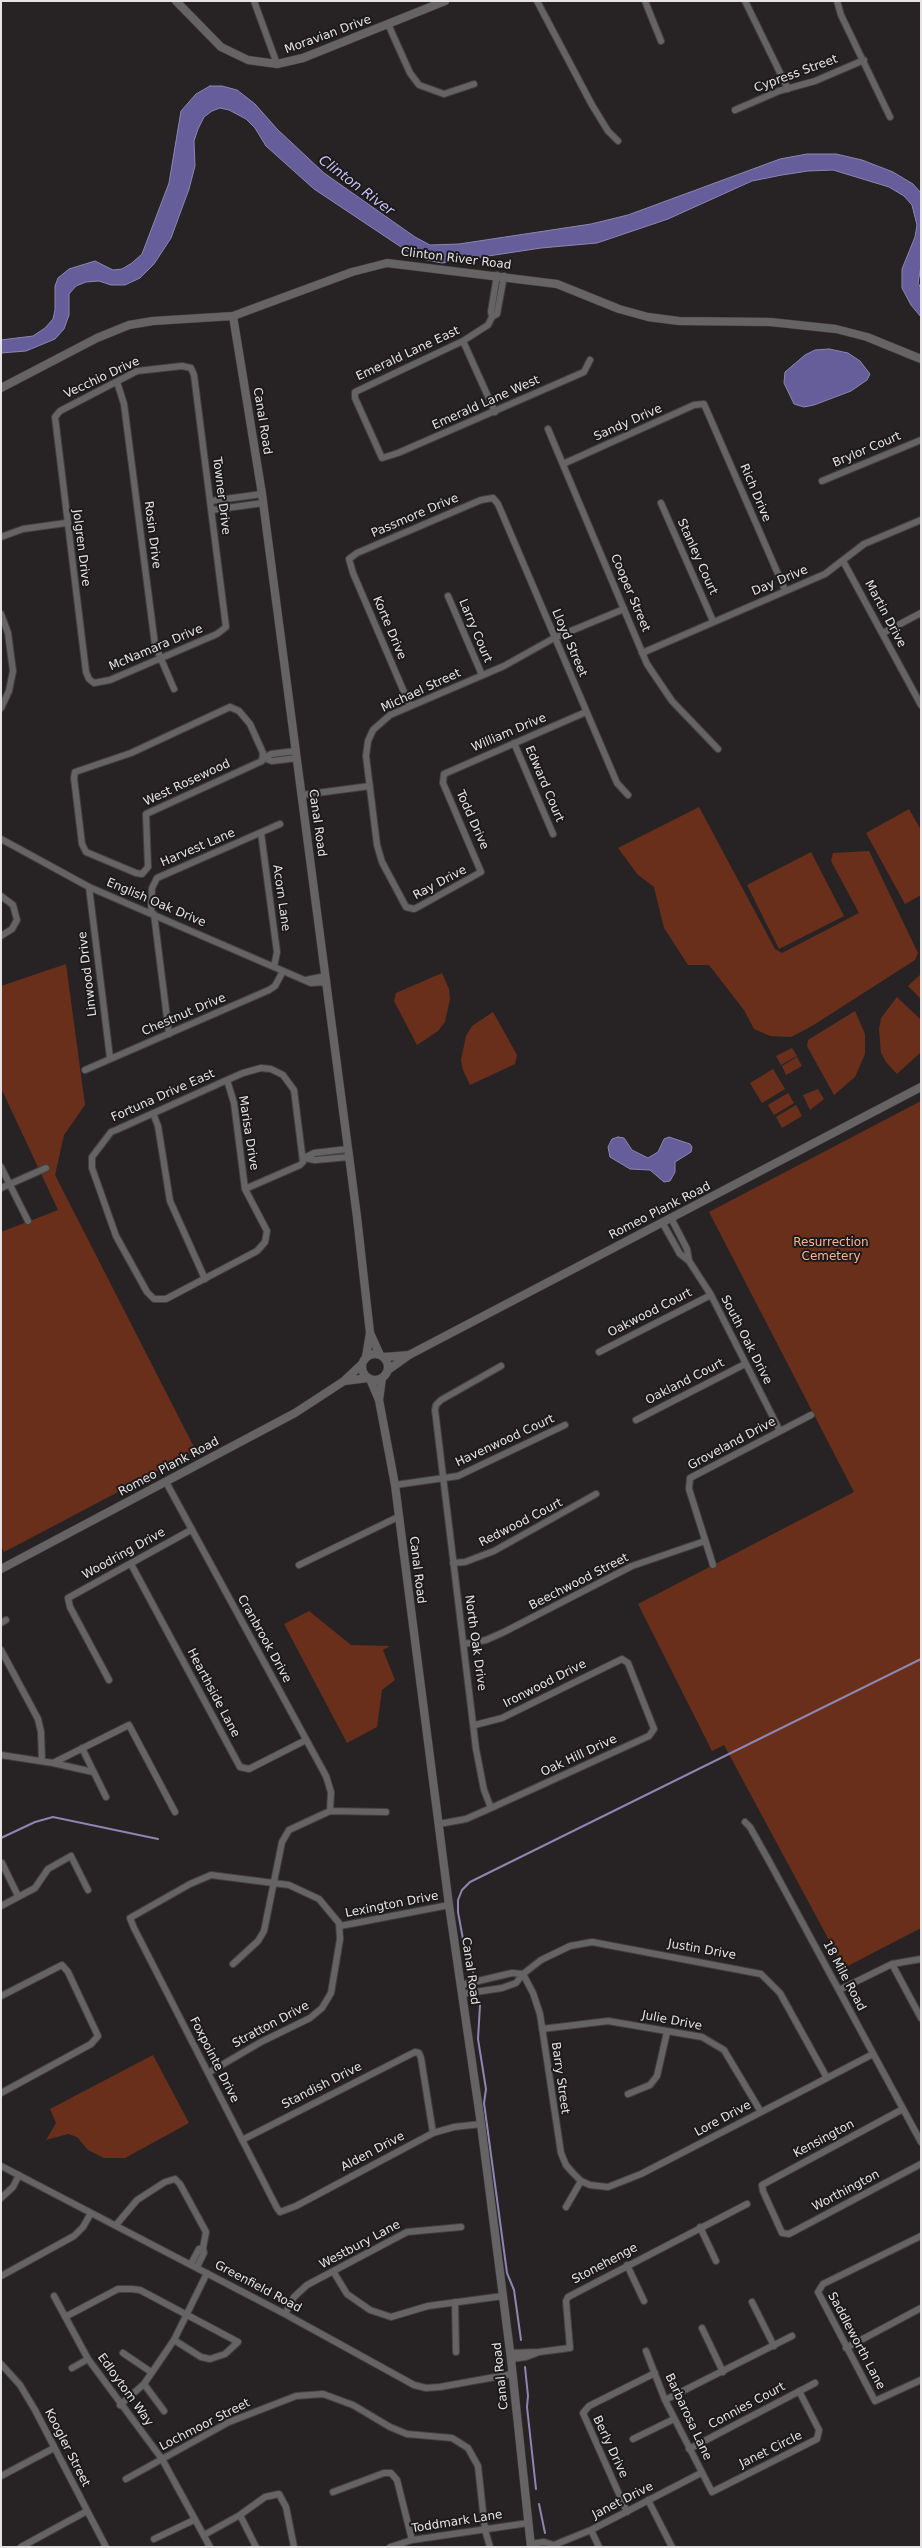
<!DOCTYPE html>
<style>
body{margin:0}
#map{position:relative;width:922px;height:2548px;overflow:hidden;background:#272325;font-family:"DejaVu Sans",sans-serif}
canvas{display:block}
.frame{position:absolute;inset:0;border:2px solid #e5e3e4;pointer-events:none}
</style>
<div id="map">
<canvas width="922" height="2548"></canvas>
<div class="frame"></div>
</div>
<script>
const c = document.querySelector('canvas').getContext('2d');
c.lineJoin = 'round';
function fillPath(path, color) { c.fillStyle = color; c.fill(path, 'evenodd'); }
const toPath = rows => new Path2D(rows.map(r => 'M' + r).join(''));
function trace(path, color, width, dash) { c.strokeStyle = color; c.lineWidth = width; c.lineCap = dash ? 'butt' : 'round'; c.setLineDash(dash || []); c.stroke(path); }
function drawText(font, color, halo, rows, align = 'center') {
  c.font = font + ' "DejaVu Sans",sans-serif'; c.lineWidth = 4; c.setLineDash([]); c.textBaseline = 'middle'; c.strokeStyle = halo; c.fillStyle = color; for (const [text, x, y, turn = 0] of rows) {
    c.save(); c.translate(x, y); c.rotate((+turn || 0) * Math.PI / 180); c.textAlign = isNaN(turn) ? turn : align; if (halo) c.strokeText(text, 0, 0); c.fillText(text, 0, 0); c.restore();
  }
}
fillPath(toPath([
 [699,807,775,949,782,953,859,913,831,861,833,853,869,851,918,953,915,960,812,1026,791,1037,770,1036,754,1029,744,1010,709,965,688,965,664,928,654,887,638,875,618,848],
 [909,809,921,830,921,895,905,904,866,833],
 [811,852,844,916,779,949,747,885],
 [66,964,85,1105,64,1135,55,1175,196,1451,4,1552,1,1546,1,1232,58,1210,1,1088,1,986],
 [442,973,449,989,450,999,445,1022,438,1031,417,1045,394,1001,396,993],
 [921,974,921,999,908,986],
 [897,997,921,1020,921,1052,897,1074,886,1062,881,1053,879,1029,881,1018],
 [855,1011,865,1034,865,1054,855,1077,834,1095,807,1046,808,1040],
 [493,1012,517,1055,515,1064,470,1085,463,1070,461,1060,466,1036,472,1026],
 [792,1048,797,1056,781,1065,776,1056],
 [797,1057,802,1066,786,1075,782,1066],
 [773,1069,785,1089,762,1103,750,1083],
 [818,1089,824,1099,810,1110,803,1095],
 [788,1093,794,1103,774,1115,768,1105],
 [921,1101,921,1928,844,1968,724,1745,712,1751,638,1604,854,1492,709,1212],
 [796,1105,802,1116,782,1128,776,1117],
 [309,1611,351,1645,390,1646,383,1650,395,1680,382,1690,377,1727,347,1743,284,1624],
 [153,2055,189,2123,125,2158,104,2158,88,2150,77,2137,68,2134,46,2140,56,2123,50,2109]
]), '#6a2f1a');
const water = toPath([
 [210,86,222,86,237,90,255,104,277,129,324,173,415,237,430,245,459,244,591,224,628,215,780,159,807,154,836,154,862,160,893,172,913,184,921,193,921,266,918,283,921,288,921,317,911,305,902,288,902,269,915,237,917,225,912,205,904,196,889,187,833,170,808,171,782,175,752,181,668,219,597,243,541,248,442,263,427,260,407,251,314,189,266,146,255,128,246,119,229,110,220,108,212,111,204,117,198,129,194,141,195,166,189,189,171,238,154,264,140,278,125,285,111,285,99,281,86,282,76,286,69,294,69,315,64,329,55,339,26,351,1,353,1,340,33,336,45,328,53,319,55,310,55,286,58,278,69,269,95,261,113,270,122,269,132,263,142,254,169,183,181,111,196,94,210,86],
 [829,349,848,353,860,361,870,374,867,380,851,391,814,405,804,407,794,404,784,383,785,372,805,355,815,350,829,349],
 [618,1137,624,1138,632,1150,648,1158,658,1152,664,1139,669,1137,690,1144,692,1147,691,1152,675,1162,675,1172,670,1181,664,1182,650,1170,630,1169,610,1157,608,1147,612,1139,618,1137]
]);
fillPath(water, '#665e9a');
trace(water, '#8c86b0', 1);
trace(toPath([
 [1,1838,35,1822,53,1817,158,1839],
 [473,1972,467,1961,458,1912,458,1900,462,1890,470,1882,921,1659],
 [480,2005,478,2039,486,2089,484,2103,507,2273,514,2290,521,2340],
 [525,2367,528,2396,527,2407,536,2489],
 [539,2504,545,2533]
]), '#8c86b0', 2);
const minor = toPath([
 [254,1,277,64],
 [537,1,592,105,608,131,618,141],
 [645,1,661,41],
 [745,1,788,89],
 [837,1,841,15,890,117],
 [388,24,410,73,419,85,444,94,474,84],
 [735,110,779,91,815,81,864,60],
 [497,275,491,312,492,317,497,314,504,276],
 [492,317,488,325,463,341,355,392,355,398,382,458,398,453,584,372,590,360],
 [463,341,495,412],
 [182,366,191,368,194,375,226,627,217,634,110,680,94,683,89,679,86,672,55,417,60,411,137,371,182,366],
 [117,382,124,404,155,645,174,689],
 [548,429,647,664,672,701,718,749],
 [563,464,694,405,704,404,785,590],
 [822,481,921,440],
 [211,501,262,494],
 [661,503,713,621],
 [212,510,263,503],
 [1,537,23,529,66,523],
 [843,561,921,705],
 [448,596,482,675],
 [1,614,8,633,13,671,9,691,1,708],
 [883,633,921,613],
 [642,653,825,574,864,544,921,520],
 [410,706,353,573,349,559,357,553,481,500,493,498,498,504,617,783,628,795],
 [230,707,239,711,250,724,263,753,262,761,146,814,148,867,142,874,136,873,86,852,82,844,74,778,75,772,131,753,230,707],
 [586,712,444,774,443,783,481,872,418,907,414,909,406,907,382,862,377,845,366,756,368,741,373,730,390,715,504,666,554,638,624,609],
 [514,743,553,834],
 [296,751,271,754,264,758,272,761,297,758],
 [302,795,370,786],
 [261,833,277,952,274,967],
 [1,839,89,887,311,983,327,982],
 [89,887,110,1058],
 [1,896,13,905,17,920,12,929,1,936],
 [151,913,152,888,157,878,280,824],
 [154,914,169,1034],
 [306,980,326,976],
 [85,1070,269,990,275,986,283,971],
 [227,1080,234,1103,245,1189,267,1231,265,1242,257,1251,166,1299,154,1299,147,1292,116,1236,92,1168,92,1157,111,1132,116,1130,227,1080,243,1073,261,1068,271,1069,283,1075,294,1090,303,1162,300,1165,245,1189],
 [153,1113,158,1126,170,1201,205,1279],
 [348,1149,314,1153,304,1158,315,1160,349,1157],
 [1,1167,28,1221],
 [1,1188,46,1168],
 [671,1218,687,1249,689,1261],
 [662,1222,680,1254,689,1261,711,1295,780,1431],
 [599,1352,711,1295],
 [636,1420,745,1364],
 [166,1482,326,1776,331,1792,330,1811],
 [395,1485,458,1476,565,1425],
 [453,1563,465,1562,494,1551,596,1494],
 [131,1564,240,1767,249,1769,306,1740],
 [299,1565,398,1517],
 [713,1565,689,1489,690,1478,811,1415],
 [1,1623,6,1620],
 [464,1644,486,1640,504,1632,632,1566,705,1541],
 [1,1650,38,1719,41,1732,42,1761],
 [109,1680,70,1607,68,1598,191,1530],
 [82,1748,106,1797],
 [1,1755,53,1763,129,1725,175,1812],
 [53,1763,93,1772],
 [491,1808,484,1790,476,1749,435,1410,436,1405,441,1400,501,1366],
 [745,1822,750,1827,769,1861,921,2142],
 [439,1824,466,1819,491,1808,649,1736,654,1729,628,1663,622,1659,502,1718,475,1725],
 [2,1863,18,1896],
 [1,1906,35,1888,48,1869,71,1856,88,1890],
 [340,1926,449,1905],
 [233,1964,258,1941,264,1931,282,1842,289,1830,330,1811,386,1812],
 [892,1964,921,2018],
 [461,1985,512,1973,523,1974,516,1983,502,1988,462,1994],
 [839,1990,892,1964,921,1959],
 [1,1996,62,1965,68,1972,98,2036,91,2044,1,2093],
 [542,2029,608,2021,702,2037,724,2050,761,2112],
 [208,2073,261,2042,310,2018,322,2008,331,1993,340,1939,339,1923,319,1899,289,1885,211,1875,190,1884,130,1918,134,1928,277,2208,280,2212,296,2206,433,2133,454,2127,481,2124],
 [827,2078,780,1993,761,1974,592,1942,570,1946,541,1960,523,1974,533,1993,540,2014,561,2153,566,2165,573,2173,581,2181,590,2185,608,2187,641,2174,827,2078,873,2054],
 [628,2094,650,2085,657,2076,667,2032],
 [903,2109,762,2185,763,2191,782,2233,789,2234,921,2164],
 [242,2140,415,2052,419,2053,421,2058,433,2133],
 [1,2166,285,2314,414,2385,426,2388,440,2387,512,2374],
 [1,2198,13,2187,19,2175],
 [566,2207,581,2181],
 [116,2225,137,2200,165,2182,175,2179,180,2184,206,2232,203,2248],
 [700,2227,716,2261],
 [921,2236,823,2284,818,2292,875,2401,921,2380],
 [191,2264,199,2249,203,2248,204,2253,197,2267],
 [627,2265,644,2301],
 [333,2271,347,2294,357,2301,370,2310,391,2317,428,2306,503,2296],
 [1,2276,74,2236,83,2227,91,2213],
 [54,2296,88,2359,162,2459,210,2547],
 [455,2302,456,2352],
 [752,2302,774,2346],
 [285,2314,294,2297,307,2285,407,2232,461,2227],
 [65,2317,118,2289,131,2289,140,2290,238,2342,225,2354,210,2359,201,2357,174,2340],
 [702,2328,723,2372],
 [846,2348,921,2308],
 [646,2351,665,2400,712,2492,817,2439,819,2430,799,2391],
 [539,2352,570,2348,566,2301,568,2297,747,2204],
 [123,2353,151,2372],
 [510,2353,539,2352,526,2357,511,2359],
 [1,2364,20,2385,35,2410,106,2547],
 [72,2368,88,2359],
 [144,2384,164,2411],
 [665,2400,792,2336],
 [120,2405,144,2384,174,2340,207,2273],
 [633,2439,674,2419],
 [689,2449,815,2383],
 [1,2476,54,2448],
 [126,2479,229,2422,296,2396,323,2394,353,2405,390,2427,407,2434,452,2438,468,2448,478,2466,485,2530,490,2547],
 [333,2492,384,2473,391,2473,397,2480,412,2540],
 [648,2500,672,2547],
 [627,2512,583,2413,589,2406,655,2373],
 [240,2515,256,2547],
 [591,2530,599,2547],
 [204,2535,240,2515,265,2497,279,2494,286,2507,294,2547],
 [154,2539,194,2520],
 [531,2544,544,2542,554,2545,551,2546],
 [554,2545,591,2530,701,2473],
 [21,2547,87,2511],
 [390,2547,412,2540,528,2523]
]);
const tertiary = toPath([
 [176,1,221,47,248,60,277,64,303,58,445,1],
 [233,316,262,494,357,1217,370,1333,366,1357],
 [1,388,97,338,129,325,153,321,233,316,352,272,387,263,557,284,619,309,648,317,679,321,770,322,836,329,867,337,921,359],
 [370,1333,380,1355],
 '362 1367a13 13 0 1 1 26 0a13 13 0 1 1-26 0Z',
 [384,1357,409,1355],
 [388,1370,409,1355,921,1087],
 [370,1379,379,1400,395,1485,449,1905,481,2124,511,2359,531,2547],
 [344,1381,368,1378],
 [379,1400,382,1378],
 [1,1569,295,1413,344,1381,362,1364]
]);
trace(minor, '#424041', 8);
trace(tertiary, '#424041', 9);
trace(minor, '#666364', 6);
trace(tertiary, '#666364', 8);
drawText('12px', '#e5e3e4', '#1d1a1c', [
 ["Moravian Drive",328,35,-20],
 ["Cypress Street",796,74,-20],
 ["Clinton River Road",456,259,7],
 ["Emerald Lane East",408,354,-25],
 ["Vecchio Drive",102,378,-25],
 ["Emerald Lane West",486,403,-24],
 ["Canal Road",262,421,81],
 ["Sandy Drive",628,423,-24],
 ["Brylor Court",867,450,-23],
 ["Rich Drive",755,493,67],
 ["Towner Drive",221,496,83],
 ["Passmore Drive",415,516,-23],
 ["Rosin Drive",152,535,83],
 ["Jolgren Drive",81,548,83],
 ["Stanley Court",697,557,66],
 ["Day Drive",780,581,-23],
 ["Cooper Street",630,593,67],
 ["Martin Drive",885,614,62],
 ["Korte Drive",389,628,67],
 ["Larry Court",475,631,67],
 ["Lloyd Street",569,643,67],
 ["McNamara Drive",156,648,-23],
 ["Michael Street",421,691,-25],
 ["William Drive",509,733,-23],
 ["West Rosewood",187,783,-25],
 ["Edward Court",544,784,67],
 ["Todd Drive",472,820,66],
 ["Canal Road",317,823,82],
 ["Harvest Lane",198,848,-23],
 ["Ray Drive",440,883,-28],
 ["Acorn Lane",281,898,82],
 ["English Oak Drive",156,903,23],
 ["Linwood Drive",88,974,-97],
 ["Chestnut Drive",184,1015,-23],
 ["Fortuna Drive East",163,1096,-24],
 ["Marisa Drive",248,1133,81],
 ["Romeo Plank Road",660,1211,-27],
 ["Oakwood Court",650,1313,-27],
 ["South Oak Drive",746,1340,63],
 ["Oakland Court",685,1382,-27],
 ["Havenwood Court",505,1441,-25],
 ["Groveland Drive",732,1444,-28],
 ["Romeo Plank Road",169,1467,-28],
 ["Redwood Court",521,1523,-27],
 ["Woodring Drive",124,1554,-29],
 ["Canal Road",417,1570,83],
 ["Beechwood Street",579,1582,-27],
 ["Cranbrook Drive",264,1639,61],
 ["North Oak Drive",475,1643,82],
 ["Ironwood Drive",545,1684,-27],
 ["Hearthside Lane",213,1693,62],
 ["Oak Hill Drive",579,1756,-25],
 ["Lexington Drive",392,1905,-11],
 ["Justin Drive",702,1950,10],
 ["Canal Road",470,1971,82],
 ["18 Mile Road",844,1976,62],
 ["Julie Drive",672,2021,11],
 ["Stratton Drive",271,2025,-28],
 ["Foxpointe Drive",214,2060,63],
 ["Barry Street",560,2078,82],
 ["Standish Drive",322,2086,-27],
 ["Lore Drive",723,2119,-28],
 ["Kensington",824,2139,-28],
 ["Alden Drive",373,2152,-28],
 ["Worthington",846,2191,-28],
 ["Westbury Lane",360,2245,-28],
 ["Stonehenge",605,2264,-28],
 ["Greenfield Road",258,2287,28],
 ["Saddleworth Lane",856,2341,62],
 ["Canal Road",501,2376,-96],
 ["Edloytom Way",125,2390,54],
 ["Connies Court",747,2406,-28],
 ["Barbarosa Lane",688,2417,65],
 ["Lochmoor Street",205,2425,-27],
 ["Berly Drive",610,2447,65],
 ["Koogler Street",67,2448,63],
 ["Janet Circle",771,2450,-26],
 ["Janet Drive",623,2501,-27],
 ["Toddmark Lane",457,2522,-9]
]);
drawText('12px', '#feb095', '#1d1a1c', [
 ["Resurrection",831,1243],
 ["Cemetery",831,1257]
]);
drawText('italic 14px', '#c7c2f7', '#1d1a1c', [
 ["Clinton River",356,186,37]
]);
</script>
